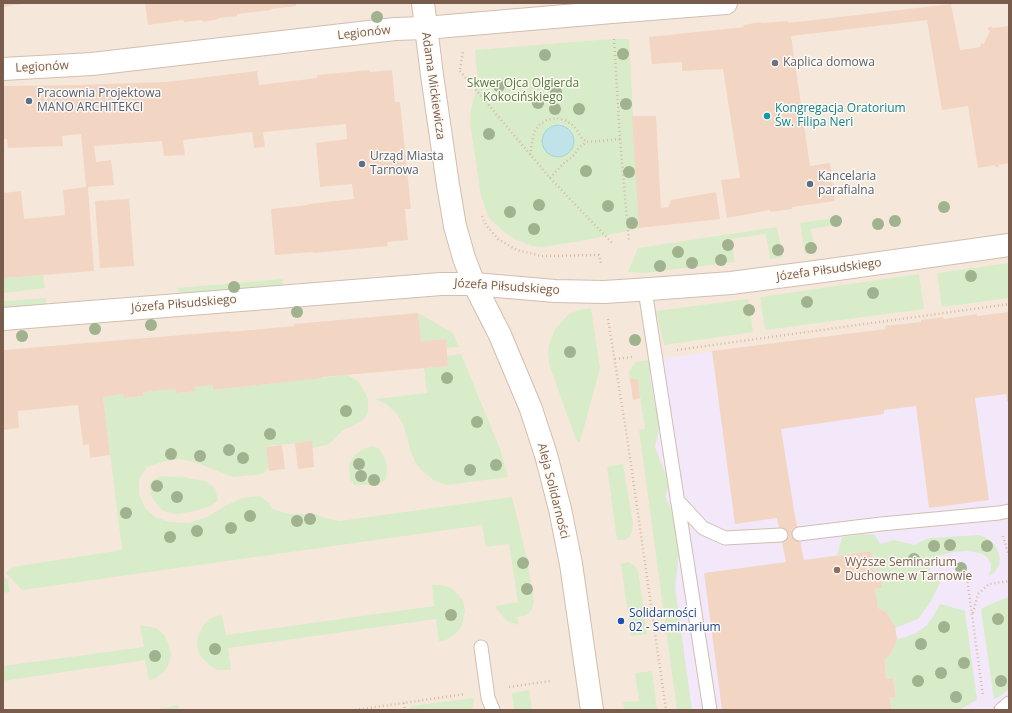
<!DOCTYPE html>
<meta charset="utf-8">
<style>
body{margin:0}
#map{position:relative;width:1012px;height:713px;overflow:hidden;background:#fdf6ec;font-family:"Open Sans",sans-serif}
canvas{display:block}
.frame{position:absolute;inset:0;border:4px solid #7a5c4d;pointer-events:none}
</style>
<div id="map">
<canvas width="1012" height="713"></canvas>
<div class="frame"></div>
</div>
<script>
const c = document.querySelector('canvas').getContext('2d');
c.lineJoin = 'round';
function fillPath(path, color) { c.fillStyle = color; c.fill(path, 'evenodd'); }
const toPath = rows => new Path2D(rows.map(r => 'M' + r).join(''));
function trace(path, color, width, dash) { c.strokeStyle = color; c.lineWidth = width; c.lineCap = dash ? 'butt' : 'round'; c.setLineDash(dash || []); c.stroke(path); }
function drawText(font, color, halo, rows, align = 'center') {
  c.font = font + ' "Open Sans",sans-serif'; c.lineWidth = 3; c.setLineDash([]); c.textBaseline = 'middle'; c.strokeStyle = halo; c.fillStyle = color; for (const [text, x, y, turn = 0] of rows) {
    c.save(); c.translate(x, y); c.rotate((+turn || 0) * Math.PI / 180); c.textAlign = isNaN(turn) ? turn : align; if (halo) c.strokeText(text, 0, 0); c.fillText(text, 0, 0); c.restore();
  }
}
fillPath(toPath([
 [3,3,1009,3,1009,710,3,710]
]), '#f5e8da');
fillPath(toPath([
 [1009,312,1009,710,687,710,635,362,885,329,885,326,921,322,921,320,943,317,944,319,977,314,977,316]
]), '#f3e8fa');
fillPath(toPath([
 [611,39,629,39,639,228,587,240,543,247,532,246,515,239,503,231,489,218,481,196,470,123,471,109,478,84,475,50],
 [560,124,565,125,569,128,572,132,574,137,549,127,554,125],
 [840,217,841,224,811,229,815,252,805,254,800,223],
 [777,227,783,257,770,259,766,234,731,239,735,262,644,273,628,272,638,248],
 [1009,263,1009,298,942,307,937,273],
 [919,274,924,309,765,330,760,297],
 [43,275,45,288,3,293,3,278],
 [283,279,281,287,183,295,177,288],
 [46,298,46,306,3,309,3,301],
 [748,299,753,332,664,345,656,311],
 [591,308,600,368,580,442,578,442,576,439,550,367,548,355,549,345,555,329,569,314,578,310],
 [418,313,453,333,459,347,447,348,445,339,421,341],
 [461,354,500,449,508,477,447,485,435,481,421,470,416,463,412,455,403,424,396,413,386,404,375,399,427,393,424,368,448,366,447,356],
 [650,360,650,378,655,405,657,411,659,425,658,435,655,446,656,450,666,475,668,487,665,497,671,508,674,516,679,537,677,573,675,587,692,710,677,710,639,430,645,429,641,403,638,379,630,379,629,372,631,368,635,364,635,362],
 [347,375,359,382,366,395,368,399,368,412,363,420,353,426,343,430,333,440,327,445,312,448,311,442,266,446,269,467,263,474,232,477,195,462,179,459,162,462,147,467,139,479,139,494,145,508,155,517,169,522,189,523,207,517,225,506,242,498,259,496,268,502,272,509,289,514,315,514,325,518,340,521,512,497,527,559,534,603,532,609,529,613,523,616,517,617,519,625,509,622,505,619,497,609,496,606,518,602,509,544,486,547,482,525,22,590,6,573,13,567,122,550,103,397,123,394,124,398,143,396,143,392,176,389,177,393,196,391,195,387,213,385,214,390],
 [371,446,378,448,385,458,387,469,386,479,378,485,354,485,350,479,349,464,354,456,360,451],
 [623,464,633,524,632,532,629,537,625,540,617,540,607,467],
 [162,476,184,477,205,481,215,488,218,500,211,506,195,511,177,514,170,513,162,510,152,498,150,491,150,485,153,480],
 [864,534,875,535,880,544,894,540,915,545,919,542,930,538,979,535,987,538,995,545,998,552,1000,559,999,565,994,573,988,576,991,570,991,564,987,557,980,553,966,551,954,552,941,555,933,560,930,565,930,571,932,576,935,578,943,577,931,601,918,619,895,628,886,612,878,608,875,589,882,588,879,570,874,571,871,551,837,555,842,537],
 [628,562,634,565,638,570,647,634,631,636,621,564],
 [3,575,8,581,10,592,3,593],
 [432,585,440,585,450,587,455,591,463,600,465,611,462,625,459,630,454,635,446,640,439,642,436,619,228,648,231,670,218,670,209,665,200,655,197,647,198,637,202,627,208,620,214,617,222,615,226,635,434,606],
 [1009,597,1009,688,1001,696,994,699,981,609,993,603],
 [940,604,965,611,977,700,959,710,892,710,890,698,896,696,893,678,886,679,885,660,892,652,897,639,906,637,918,632,927,625,934,615],
 [140,626,147,626,156,628,165,636,169,645,171,655,168,666,163,673,156,678,149,681,145,660,3,681,3,666,144,647],
 [652,671,657,710,624,710,623,702,639,701,635,673],
 [529,690,532,710,514,710,512,693],
 [474,698,472,710,409,710,411,706],
 [178,705,179,710,153,710]
]), '#d8ecc9');
const water = toPath([
 '542 141a16 16 0 1 1 32 0a16 16 0 1 1-32 0Z'
]);
fillPath(water, '#bfe3e8');
trace(water, '#a5d3da', 1);
fillPath(toPath([
 [3,3,22,3,22,4,3,7],
 [145,3,296,3,296,6,271,9,271,10,237,14,237,16,219,18,219,19,203,22,202,20,184,22,183,20,148,25],
 [951,4,960,50,980,47,981,43,984,44,990,31,987,29,991,26,993,28,1009,26,1009,163,998,165,999,167,995,167,995,165,978,168,968,106,942,110,927,20,791,36,810,166,830,163,835,201,792,207,792,209,770,212,770,210,727,218,721,180,740,178,723,69,682,71,682,62,652,64,649,37,744,27,743,25,761,22,762,23,788,21,788,23],
 [370,70,370,72,392,70,395,102,400,102,411,209,405,209,408,240,387,242,388,246,314,253,313,252,275,255,271,209,309,205,308,204,354,199,352,184,320,187,316,143,347,139,346,124,263,132,265,147,254,148,252,132,183,140,185,155,164,156,162,141,94,146,96,162,111,160,114,185,88,187,94,271,3,278,3,193,21,191,24,219,65,215,63,190,86,187,81,134,62,136,63,146,8,148,7,139,3,139,3,86,76,85,166,82,257,71,259,85,317,78,317,75],
 [632,116,656,116,661,208,668,207,671,200,716,192,720,219,639,228],
 [129,199,134,266,100,268,95,201],
 [1009,312,1009,401,1007,401,1006,394,975,398,989,500,929,508,916,406,884,410,884,414,781,429,795,516,804,560,871,551,874,571,879,570,882,588,875,589,878,608,886,612,895,626,897,639,892,652,885,660,886,679,893,678,896,697,890,698,892,710,722,710,704,573,786,562,777,518,735,524,712,351,885,329,885,326,921,322,921,320,943,317,944,319,977,314,977,316],
 [418,313,421,341,446,339,448,366,322,377,322,378,213,390,213,385,195,387,196,391,176,393,176,389,143,392,143,396,124,398,123,394,103,397,110,455,90,458,89,444,83,445,78,405,18,411,19,428,3,430,3,350,230,331,230,332,294,326,294,324],
 [630,379,638,379,640,398,633,400],
 [312,441,314,467,298,469,295,443],
 [282,445,285,469,269,471,266,447]
]), '#f3d5c3');
const service = toPath([
 [645,290,710,710],
 [677,500,703,528,725,538,781,535],
 [799,534,881,524,999,513,1009,511],
 [481,647,488,698,493,710],
 [1001,710,1009,703]
]);
const minor = toPath([
 [3,69,92,64,395,29,425,28,612,12,726,3],
 [3,319,441,284,474,284,555,291,604,292,636,290,731,283,823,271,1009,245]
]);
const tertiary = toPath([
 [423,3,432,75,448,185,455,226,464,258,474,284,500,335,531,409,546,455,560,509,571,564,592,710]
]);
trace(service, '#d1beb0', 15);
trace(minor, '#d1beb0', 24);
trace(tertiary, '#d1beb0', 24);
trace(toPath([
 [614,39,620,139,629,242],
 [460,69,463,52],
 [460,71,550,178,613,244],
 [530,155,534,132,540,124,547,120,556,118,565,120,574,126,582,138,587,142],
 [550,178,564,163,572,157,581,146,587,142,620,139],
 [482,216,486,225,498,239,517,250,541,256,599,255,601,264],
 [608,319,627,437,666,710],
 [677,350,1009,304],
 [615,359,632,357],
 [1003,536,1009,556],
 [967,578,983,696],
 [973,613,978,594,989,584,1009,581],
 [509,687,550,681],
 [404,703,405,710],
 [355,710,465,694]
]), '#d9b8a5', 2.5, [1, 3]);
trace(service, '#fff', 13);
trace(minor, '#fff', 22);
trace(tertiary, '#fff', 22);
c.fillStyle = '#a0b28e';
for (const [x, y] of [
 [377,17],
 [623,54],
 [545,55],
 [499,86],
 [556,92],
 [538,103],
 [626,104],
 [555,109],
 [579,109],
 [489,134],
 [586,171],
 [629,172],
 [539,205],
 [608,206],
 [944,207],
 [510,212],
 [836,221],
 [895,221],
 [632,223],
 [878,224],
 [534,229],
 [728,245],
 [811,248],
 [778,250],
 [678,252],
 [721,260],
 [692,263],
 [660,266],
 [971,276],
 [234,287],
 [873,293],
 [807,302],
 [749,310],
 [297,312],
 [151,325],
 [95,329],
 [22,336],
 [635,340],
 [570,352],
 [447,378],
 [346,411],
 [477,422],
 [270,434],
 [229,450],
 [171,454],
 [200,456],
 [243,458],
 [359,464],
 [496,465],
 [470,470],
 [361,476],
 [374,480],
 [157,486],
 [177,497],
 [126,513],
 [250,516],
 [310,519],
 [297,521],
 [231,528],
 [197,531],
 [170,537],
 [950,545],
 [934,546],
 [987,546],
 [914,559],
 [523,563],
 [961,568],
 [527,589],
 [451,615],
 [998,619],
 [944,627],
 [921,644],
 [215,649],
 [155,656],
 [964,663],
 [941,673],
 [918,681],
 [1001,681],
 [956,697]
]) { c.beginPath(); c.arc(x, y, 6, 0, 2 * Math.PI); c.fill(); }
for (const [x, y, r, color] of [
 [775,63,4,"#6b7280"],
 [29,101,4,"#5c6f8a"],
 [767,116,4,"#0f9aa8"],
 [362,164,4,"#5c6f8a"],
 [810,184,4,"#5c6f8a"],
 [837,570,4,"#8d6e63"],
 [621,621,4,"#1a4fb4"]
]) { const dot = new Path2D(); dot.arc(x, y, r, 0, 2 * Math.PI); c.fillStyle = color; c.fill(dot); trace(dot, '#fffaf3', 1.5); }
drawText('12px', '#7a5c4d', '#fffaf3', [
 ["Legionów",364,33,-6],
 ["Legionów",42,67,-3],
 ["Adama Mickiewicza",433,86,82],
 ["Józefa Piłsudskiego",829,270,-8],
 ["Józefa Piłsudskiego",507,287,4],
 ["Józefa Piłsudskiego",184,304,-5],
 ["Aleja Solidarności",553,491,76]
]);
drawText('12px', '#5b616d', '#fffaf3', [
 ["Kaplica domowa",783,63]
], 'left');
drawText('12px', '#537a41', '#fffaf3', [
 ["Skwer Ojca Olgierda",523,84],
 ["Kokocińskiego",523,98]
]);
drawText('12px', '#4e5e75', '#fffaf3', [
 ["Pracownia Projektowa",37,94],
 ["MANO ARCHITEKCI",37,108],
 ["Urząd Miasta",370,157],
 ["Tarnowa",370,171],
 ["Kancelaria",818,177],
 ["parafialna",818,191]
], 'left');
drawText('12px', '#0d838f', '#fffaf3', [
 ["Kongregacja Oratorium",775,109],
 ["Św. Filipa Neri",775,123]
], 'left');
drawText('12px', '#785e54', '#fffaf3', [
 ["Wyższe Seminarium",845,563],
 ["Duchowne w Tarnowie",845,577]
], 'left');
drawText('12px', '#164399', '#fffaf3', [
 ["Solidarności",629,614],
 ["02 - Seminarium",629,628]
], 'left');
</script>
